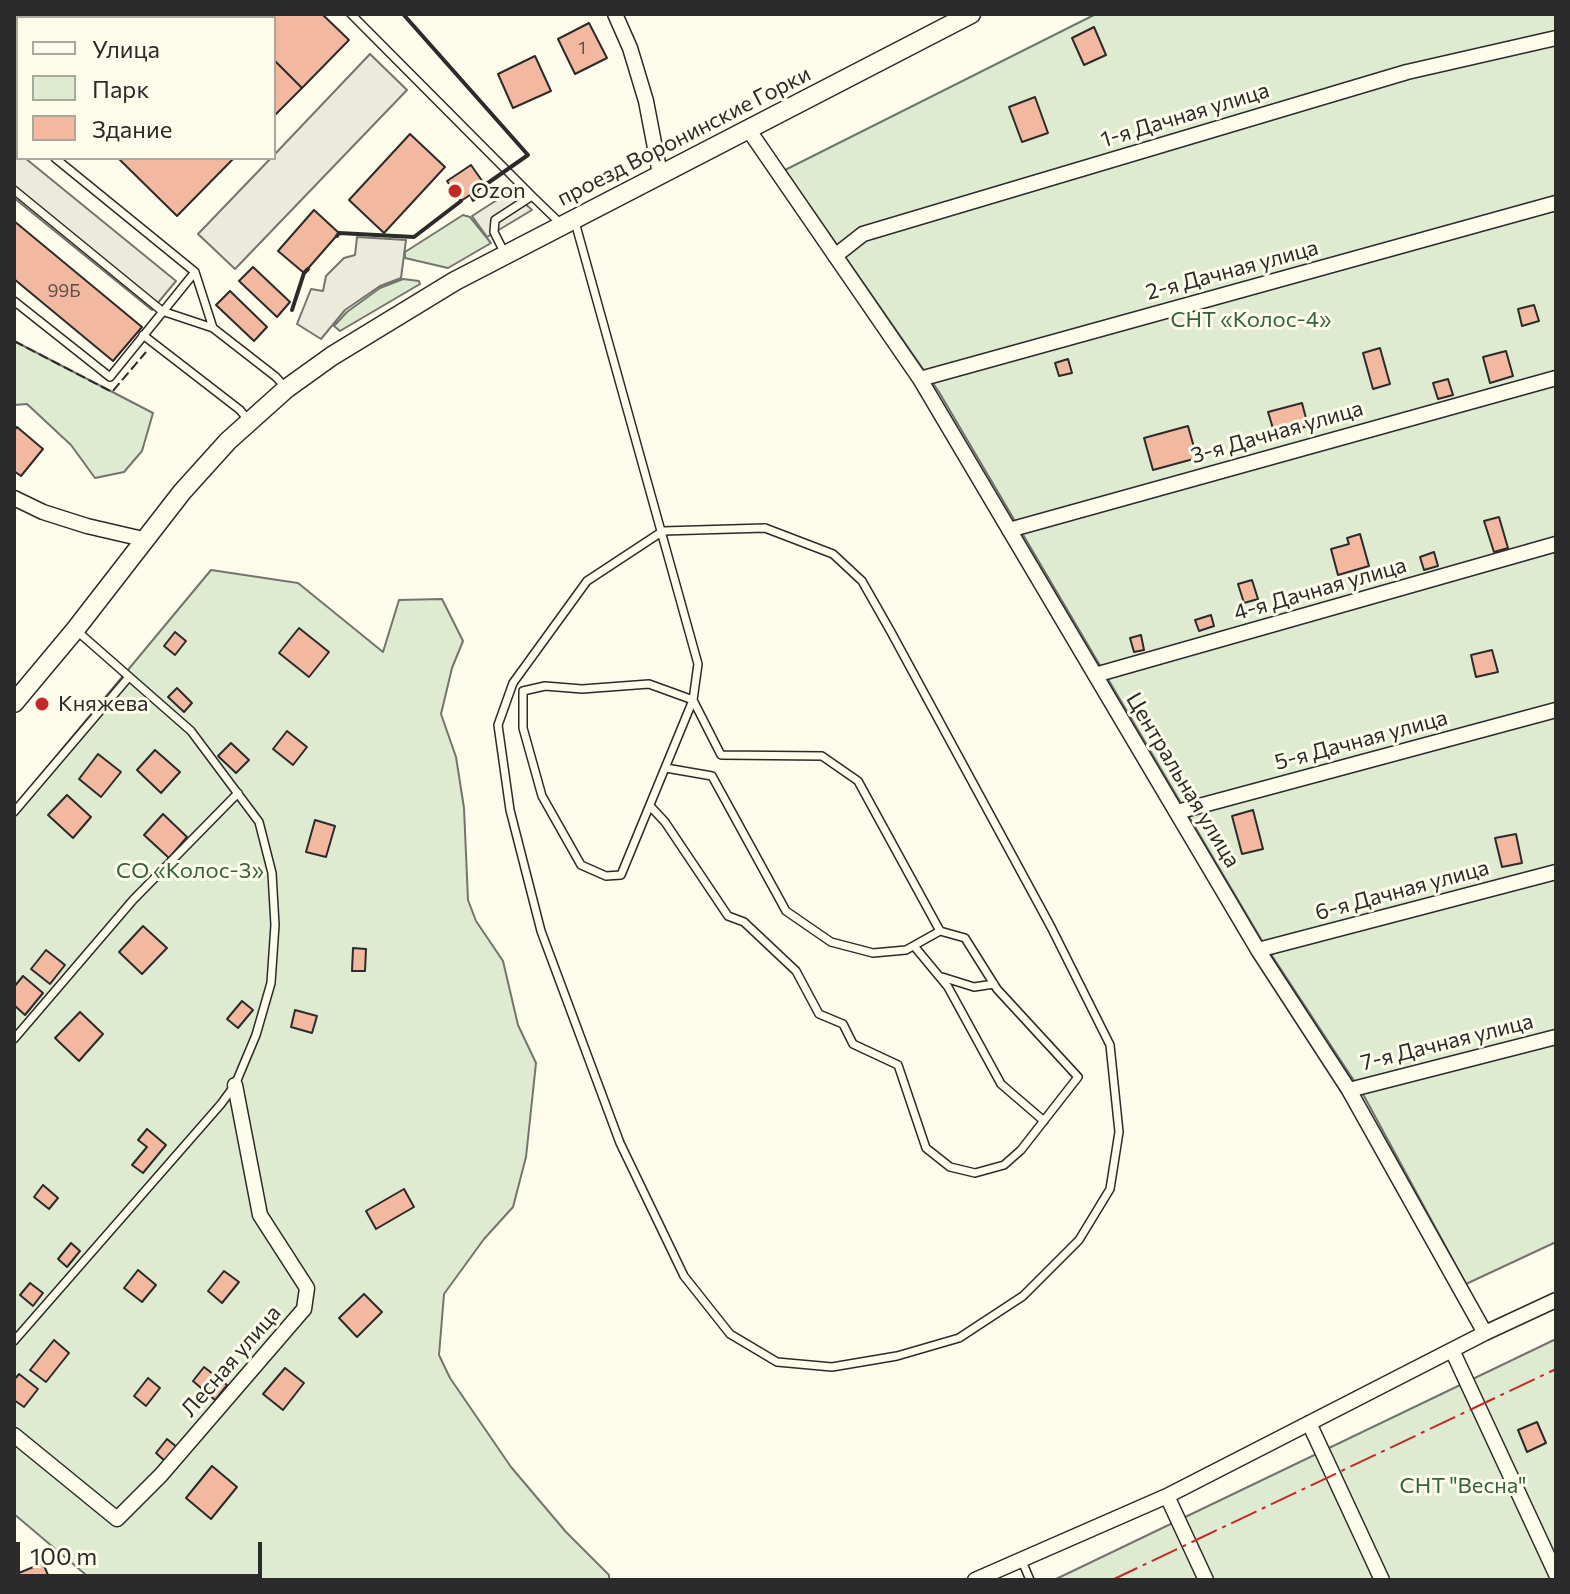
<!DOCTYPE html>
<meta charset="utf-8">
<style>
body{margin:0}
#map{position:relative;width:1570px;height:1594px;overflow:hidden;background:#fdfbea;font-family:Commissioner,sans-serif}
canvas{display:block}
.frame{position:absolute;inset:0;border:16px solid #2b2b2b;pointer-events:none}
.legend{position:absolute;left:16px;top:16px;width:260px;height:144px;box-sizing:border-box;background:#fdfbea;border:2px solid #a9a89e;margin:0;padding:10px 14px;list-style:none;font-size:24px;color:#2b2b2b}
.legend li{display:flex;align-items:center;gap:16px;height:40px}
.legend b{width:40px;border:2px solid #a9a89e}
.scale{position:absolute;left:16px;top:1542px;width:246px;height:36px;box-sizing:border-box;border:4px solid #2b2b2b;border-top:0;padding-left:10px;font-size:24px;line-height:28px;white-space:nowrap;color:#2b2b2b;-webkit-text-stroke:6px #fdfbea;paint-order:stroke}
</style>
<div id="map">
<canvas width="1570" height="1594"></canvas>
<div class="frame"></div>
<ul class="legend">
<li><b style="height:10px;background:#fdfbea"></b>Улица</li>
<li><b style="height:22px;background:#deebd1"></b>Парк</li>
<li><b style="height:22px;background:#f2b8a0"></b>Здание</li>
</ul>
<div class="scale">100 m</div>
</div>
<script>
const c = document.querySelector('canvas').getContext('2d');
c.lineJoin = 'round';
function fillPath(path, color) { c.fillStyle = color; c.fill(path, 'evenodd'); }
const toPath = rows => new Path2D(rows.map(r => 'M' + r).join(''));
function trace(path, color, width, dash) { c.strokeStyle = color; c.lineWidth = width; c.lineCap = dash ? 'butt' : 'round'; c.setLineDash(dash || []); c.stroke(path); }
function drawText(font, color, halo, rows, align = 'center') {
  c.font = font + ' Commissioner,sans-serif'; c.lineWidth = 6; c.setLineDash([]); c.textBaseline = 'middle'; c.strokeStyle = halo; c.fillStyle = color; for (const [text, x, y, turn = 0] of rows) {
    c.save(); c.translate(x, y); c.rotate((+turn || 0) * Math.PI / 180); c.textAlign = isNaN(turn) ? turn : align; if (halo) c.strokeText(text, 0, 0); c.fillText(text, 0, 0); c.restore();
  }
}
const green = toPath([
 [1096,14,1556,14,1556,1242,1466,1284,1364,1096,1261,939,939,392,785,170,1096,14],
 [463,215,470,217,491,243,448,268,405,258,405,252,463,215],
 [403,279,419,281,420,284,340,331,334,326,347,312,380,288,403,279],
 [14,341,153,413,142,451,124,472,95,478,71,445,27,404,14,405,14,341],
 [211,570,298,583,383,652,399,600,442,599,463,641,452,668,441,714,456,757,464,808,468,900,476,921,503,961,518,1025,536,1063,526,1157,513,1207,484,1239,444,1294,439,1355,450,1378,511,1467,566,1532,609,1575,609,1580,92,1580,14,1514,14,807,211,570],
 [1556,1339,1556,1580,1054,1580,1556,1339]
]);
fillPath(green, '#deebd1');
trace(green, '#74746e', 2);
const parking = toPath([
 [370,54,407,90,235,269,198,234,271,158,274,158,274,155,370,54],
 [14,149,18,152,18,158,25,158,176,281,152,310,14,198,14,149],
 [511,191,532,210,487,237,472,216,511,191],
 [357,237,406,240,401,278,380,286,345,310,321,339,297,324,311,289,323,291,326,276,344,258,355,255,357,237]
]);
fillPath(parking, '#eceadb');
trace(parking, '#74746e', 2);
const building = toPath([
 [179,14,226,14,231,18,175,18,179,14],
 [226,14,322,14,349,40,302,88,274,60,274,18,231,18,226,14],
 [589,23,607,58,575,74,558,39,589,23],
 [1094,27,1106,55,1084,65,1072,38,1094,27],
 [535,56,551,91,513,108,498,74,535,56],
 [274,60,302,88,274,116,274,60],
 [1035,97,1048,133,1022,142,1009,107,1035,97],
 [410,134,445,167,384,233,349,200,410,134],
 [118,158,234,158,177,216,118,158],
 [471,165,485,185,477,191,480,196,473,201,470,195,461,201,456,195,452,198,447,190,451,187,447,181,471,165],
 [314,210,339,233,304,273,278,251,314,210],
 [14,221,142,327,113,361,14,279,14,221],
 [253,267,290,302,277,317,239,281,253,267],
 [230,291,267,327,254,341,216,305,230,291],
 [1534,305,1539,321,1522,326,1518,309,1534,305],
 [1380,348,1390,384,1373,389,1363,353,1380,348],
 [1506,351,1513,376,1490,383,1483,357,1506,351],
 [1068,359,1072,373,1059,376,1055,363,1068,359],
 [1448,379,1453,395,1438,399,1433,383,1448,379],
 [1302,403,1308,426,1275,435,1268,412,1302,403],
 [1188,426,1197,458,1153,470,1144,438,1188,426],
 [17,427,43,449,21,476,14,471,14,431,17,427],
 [1499,517,1508,548,1494,552,1484,521,1499,517],
 [1360,534,1369,566,1338,575,1331,549,1349,544,1347,538,1360,534],
 [1434,552,1438,566,1424,570,1420,557,1434,552],
 [1252,580,1258,599,1244,603,1238,584,1252,580],
 [1211,615,1214,626,1199,631,1195,620,1211,615],
 [299,628,329,652,309,677,279,653,299,628],
 [175,632,186,641,175,655,164,646,175,632],
 [1141,635,1144,650,1134,652,1130,638,1141,635],
 [1492,650,1498,672,1476,677,1471,655,1492,650],
 [177,688,192,703,184,712,168,697,177,688],
 [287,731,307,747,293,765,273,749,287,731],
 [231,743,249,760,236,773,218,756,231,743],
 [155,750,180,772,161,793,137,770,155,750],
 [98,754,121,772,101,797,79,779,98,754],
 [67,795,91,817,73,838,48,815,67,795],
 [1253,810,1263,849,1242,854,1232,816,1253,810],
 [163,814,187,837,169,858,144,835,163,814],
 [315,820,335,826,326,857,306,852,315,820],
 [1516,834,1522,863,1502,867,1495,838,1516,834],
 [143,926,167,948,142,974,119,952,143,926],
 [353,948,366,949,365,971,352,971,353,948],
 [46,950,65,965,50,984,31,969,46,950],
 [23,976,43,993,25,1015,14,1005,14,987,23,976],
 [242,1001,253,1010,238,1028,227,1019,242,1001],
 [295,1010,317,1016,312,1033,291,1027,295,1010],
 [80,1012,103,1034,79,1061,55,1038,80,1012],
 [147,1129,166,1145,143,1173,132,1165,147,1147,138,1140,147,1129],
 [43,1185,58,1198,49,1209,34,1197,43,1185],
 [404,1189,414,1207,376,1229,366,1211,404,1189],
 [71,1243,80,1251,67,1267,58,1259,71,1243],
 [138,1270,156,1285,142,1302,124,1288,138,1270],
 [224,1271,239,1282,222,1303,208,1291,224,1271],
 [30,1283,43,1293,33,1306,20,1295,30,1283],
 [364,1294,382,1312,357,1337,339,1318,364,1294],
 [54,1340,69,1353,46,1382,30,1370,54,1340],
 [204,1367,227,1385,215,1400,193,1381,204,1367],
 [285,1368,304,1383,283,1410,263,1394,285,1368],
 [19,1374,38,1389,24,1407,14,1400,14,1380,19,1374],
 [148,1378,160,1388,146,1406,134,1396,148,1378],
 [1537,1422,1546,1443,1527,1452,1518,1430,1537,1422],
 [167,1439,178,1448,166,1462,156,1453,167,1439],
 [212,1466,237,1487,211,1519,186,1498,212,1466],
 [43,1563,50,1580,14,1580,14,1575,43,1563]
]);
fillPath(building, '#f2b8a0');
trace(building, '#2b2b2b', 2);
const service = toPath([
 [351,14,532,196],
 [156,18,159,14],
 [14,124,18,128],
 [55,158,195,272,213,328],
 [14,190,162,311,213,328,276,377,285,387],
 [575,222,698,664,693,700,621,875,606,876,581,865,542,796,523,728,523,691,545,686,582,689,649,684,693,700,721,755,822,756,858,781,940,931],
 [504,252,494,232,495,220,532,196,561,224],
 [14,301,110,377,195,272],
 [143,335,240,410,249,421],
 [765,528,833,554,862,581,891,632,1051,927,1110,1045,1119,1132,1110,1189,1079,1240,1023,1296,959,1338,897,1356,832,1367,777,1362,730,1334,684,1276,620,1143,541,931,510,810,498,725,513,683,587,581,663,531,765,528],
 [650,806,665,822,728,916,744,922,796,971,819,1014,843,1024,853,1044,898,1065,926,1148,950,1167,975,1173,1004,1165,1021,1150,1078,1077,997,989,965,938,940,931,906,950,873,953,831,942,786,911,712,776,666,768],
 [14,812,128,678],
 [914,946,948,987,1001,1084,1044,1121],
 [942,977,974,987,994,984],
 [14,1039,133,900,238,793],
 [14,1341,221,1104,235,1085,256,1035,271,983,275,925,272,873,259,822,191,731,77,631],
 [1022,1561,1030,1580]
]);
const minor = toPath([
 [615,14,630,48,646,101,660,174],
 [748,129,920,379,1258,950,1349,1090,1485,1333],
 [835,256,863,234,1407,72,1556,38],
 [920,379,1556,203],
 [14,498,43,512,87,526,143,539],
 [1009,530,1556,378],
 [1095,675,1556,544],
 [1177,812,1556,710],
 [1258,950,1556,872],
 [1349,1090,1556,1037],
 [1452,1350,1556,1574],
 [1309,1423,1382,1580],
 [14,1435,117,1519,161,1475,304,1309,307,1288,260,1215,235,1085],
 [1167,1496,1206,1580],
 [975,1580,1167,1496,1485,1333,1556,1300]
]);
const tertiary = toPath([
 [14,703,75,630,182,492,228,441,286,389,332,356,455,281,971,14]
]);
trace(service, '#2b2b2b', 10);
trace(minor, '#2b2b2b', 17);
trace(tertiary, '#2b2b2b', 21);
trace(service, '#fdfbea', 7);
trace(minor, '#fdfbea', 14);
trace(tertiary, '#fdfbea', 18);
trace(toPath([
 [14,341,112,392,146,352]
]), '#2b2b2b', 2, [10, 4]);
trace(toPath([
 [403,14,528,155,485,185],
 [337,236,339,233,414,237,461,201],
 [292,310,304,273,308,269]
]), '#2b2b2b', 4);
trace(toPath([
 [1112,1580,1556,1369]
]), '#c62828', 2, [28, 6, 4, 6]);
for (const [x, y, r, color] of [
 [455,191,8,"#c62828"],
 [42,704,8,"#c62828"]
]) { const dot = new Path2D(); dot.arc(x, y, r, 0, 2 * Math.PI); c.fillStyle = color; c.fill(dot); trace(dot, '#fdfbea', 3); }
drawText('18px', '#5d4e48', null, [
 ["1",582,48],
 ["99Б",64,291]
]);
drawText('22px', '#2b2b2b', '#fdfbea', [
 ["1-я Дачная улица",1185,115,-17],
 ["проезд Воронинские Горки",684,136,-27],
 ["2-я Дачная улица",1232,270,-15],
 ["3-я Дачная улица",1277,432,-16],
 ["4-я Дачная улица",1320,589,-16],
 ["5-я Дачная улица",1361,740,-15],
 ["Центральная улица",1183,780,59],
 ["6-я Дачная улица",1402,890,-15],
 ["7-я Дачная улица",1447,1042,-14],
 ["Лесная улица",231,1361,-49]
]);
drawText('22px', '#2b2b2b', '#fdfbea', [
 ["Ozon",471,191],
 ["Княжева",58,704]
], 'left');
drawText('22px', '#34623c', '#fdfbea', [
 ["СНТ «Колос-4»",1251,320],
 ["СО «Колос-3»",190,871],
 ["СНТ \"Весна\"",1463,1486]
]);
</script>
